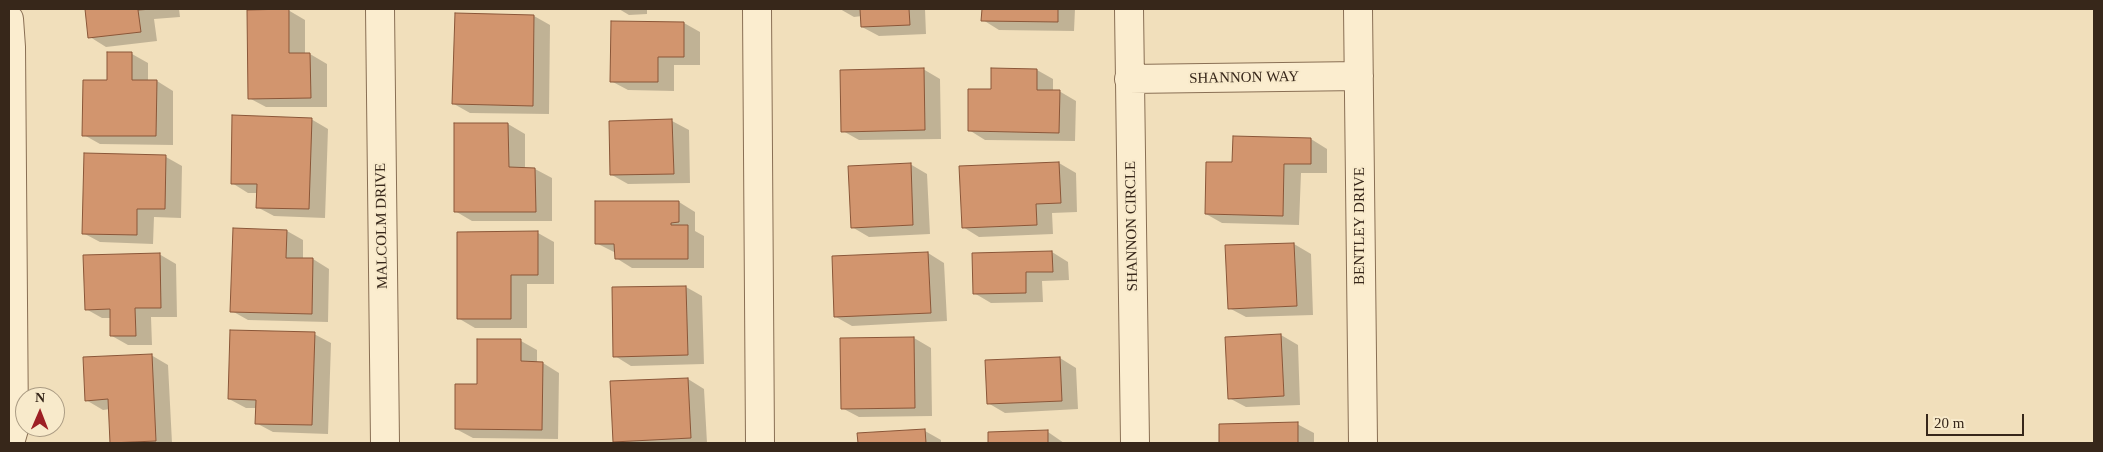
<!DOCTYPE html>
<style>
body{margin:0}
#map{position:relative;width:2103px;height:452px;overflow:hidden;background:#f1dfbb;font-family:Georgia,serif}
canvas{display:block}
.frame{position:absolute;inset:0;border:10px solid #37271a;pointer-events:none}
.north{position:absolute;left:15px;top:387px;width:50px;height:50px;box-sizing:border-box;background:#f8eacb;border:1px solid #ab9c84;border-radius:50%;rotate:1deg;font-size:14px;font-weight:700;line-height:20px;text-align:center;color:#37271a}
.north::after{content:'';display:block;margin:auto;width:18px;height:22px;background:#9d1f24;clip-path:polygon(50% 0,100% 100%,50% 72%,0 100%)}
.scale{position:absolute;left:1926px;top:414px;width:98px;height:22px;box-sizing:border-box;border:2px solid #37271a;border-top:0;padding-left:6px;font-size:15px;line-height:18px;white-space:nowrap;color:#37271a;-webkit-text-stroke:4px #f8eacb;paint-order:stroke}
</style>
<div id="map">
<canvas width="2103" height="452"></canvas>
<div class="frame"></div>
<div class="north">N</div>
<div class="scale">20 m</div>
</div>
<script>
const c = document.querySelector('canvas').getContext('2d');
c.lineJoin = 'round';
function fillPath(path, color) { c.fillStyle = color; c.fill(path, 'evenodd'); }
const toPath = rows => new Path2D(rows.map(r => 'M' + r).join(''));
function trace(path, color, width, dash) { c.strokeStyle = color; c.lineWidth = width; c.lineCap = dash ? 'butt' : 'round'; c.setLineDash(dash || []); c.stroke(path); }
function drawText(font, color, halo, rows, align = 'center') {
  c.font = font + ' Georgia,serif'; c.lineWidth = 4; c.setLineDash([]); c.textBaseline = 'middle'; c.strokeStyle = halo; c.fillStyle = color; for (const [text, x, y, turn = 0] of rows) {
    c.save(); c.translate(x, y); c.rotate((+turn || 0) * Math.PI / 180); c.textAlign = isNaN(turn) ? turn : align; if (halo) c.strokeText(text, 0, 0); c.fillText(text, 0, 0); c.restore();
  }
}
fillPath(toPath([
 [86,9,179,9,180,17,154,19,157,41,106,47,90,37],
 [619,9,647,9,647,14,629,15],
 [840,9,925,9,926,34,879,36,862,27,862,16,854,17],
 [983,9,1075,9,1074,31,999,30,983,20],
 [288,10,305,20,305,55,310,54,327,64,327,107,266,107,249,98],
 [534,16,550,25,549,114,470,113,454,104],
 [684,23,700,32,700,65,674,65,674,91,628,90,611,81],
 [132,54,148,63,148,81,157,81,173,91,173,145,100,144,84,135,108,82],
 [923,69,940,79,941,139,859,140,843,131],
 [1037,70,1053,79,1053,91,1059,91,1076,101,1075,141,985,140,969,130,992,91],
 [311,119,328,129,325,218,274,216,257,207,258,193,248,193,232,183],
 [672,121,689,130,690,183,628,184,612,175,611,122],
 [455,124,508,124,525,134,525,169,535,169,552,178,552,221,472,221,455,211],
 [1311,139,1327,149,1327,173,1301,173,1299,225,1222,223,1206,214,1234,163],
 [166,157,182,166,181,218,154,217,153,244,100,242,83,233],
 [1059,163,1076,173,1077,212,1052,213,1053,234,979,237,963,227],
 [910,164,927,174,930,234,869,237,852,227],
 [679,202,695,212,695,231,704,236,704,268,632,268,616,258,616,253,596,243],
 [287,231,303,240,303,259,313,259,329,269,328,322,248,320,232,311],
 [538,233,554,242,554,284,527,284,527,328,475,328,458,318],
 [1294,244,1311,254,1313,315,1246,317,1229,308,1226,247],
 [1052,252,1068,262,1069,280,1042,281,1043,302,991,303,974,293],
 [928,253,944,263,947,321,852,326,836,317],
 [159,254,176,264,177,317,151,317,152,345,128,345,112,336,111,318,102,318,86,309],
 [686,287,702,296,704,364,631,366,615,356],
 [314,334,331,343,328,434,273,432,256,423,257,408,246,408,229,399],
 [1281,335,1298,345,1300,405,1246,407,1229,398,1226,338],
 [914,338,931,348,932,416,859,417,842,408],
 [521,341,537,350,537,363,543,363,559,373,558,439,473,438,456,429,478,386],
 [151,355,168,365,172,443,113,443,110,409,103,410,86,400],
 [1060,358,1076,368,1078,409,1005,413,988,403],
 [688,379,704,389,707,443,618,443,614,441],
 [1297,424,1314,433,1314,443,1220,443,1220,425],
 [925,431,941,440,941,443,859,443,858,434],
 [1048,432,1064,443,990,443,989,433]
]), '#0003');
const building = toPath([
 [85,9,153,9,138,10,141,32,88,38,85,9],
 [289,9,289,53,310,53,311,98,248,99,247,10,289,9],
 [860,9,909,9,910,25,861,27,860,9],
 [982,9,1058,9,1058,22,981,21,982,9],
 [455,13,534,15,533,106,452,104,455,13],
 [611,21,684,22,684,57,658,57,658,82,610,82,611,21],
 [107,52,132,52,132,80,157,80,156,136,82,136,83,80,107,80,107,52],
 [924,68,925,130,841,132,840,70,924,68],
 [991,68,1037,69,1037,90,1060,90,1059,133,968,131,968,89,991,89,991,68],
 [232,115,312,118,309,209,256,208,257,184,231,184,232,115],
 [672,119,674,174,610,175,609,121,672,119],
 [454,123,508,123,509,167,535,168,536,212,454,212,454,123],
 [1233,136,1311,138,1311,164,1284,164,1283,216,1205,214,1206,162,1232,162,1233,136],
 [84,153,166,155,165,209,137,209,137,235,82,234,84,153],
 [1059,162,1061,203,1036,204,1037,225,962,228,959,166,1059,162],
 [911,163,913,225,851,228,848,166,911,163],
 [595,201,679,201,679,222,671,223,671,225,688,225,688,259,615,259,614,244,595,244,595,201],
 [233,228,287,230,286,258,313,258,312,314,230,312,233,228],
 [538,231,538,275,511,275,511,319,457,319,457,232,538,231],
 [1294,243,1297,306,1228,309,1225,245,1294,243],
 [1052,251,1053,272,1026,272,1026,293,973,294,972,253,1052,251],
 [928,252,931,313,834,317,832,256,928,252],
 [160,253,161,308,135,308,136,336,110,336,110,309,85,310,83,255,160,253],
 [686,286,688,355,613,357,612,287,686,286],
 [230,330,315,332,312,425,255,424,256,400,228,399,230,330],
 [1281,334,1284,396,1228,399,1225,337,1281,334],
 [914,337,915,408,841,409,840,338,914,337],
 [477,339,521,339,521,361,543,362,542,430,455,429,455,384,477,384,477,339],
 [152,354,156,441,110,443,108,399,85,401,83,357,152,354],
 [1060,357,1062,401,987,404,985,360,1060,357],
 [688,378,691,438,613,442,610,381,688,378],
 [1298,422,1298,443,1219,443,1219,424,1298,422],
 [925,429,926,443,858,443,857,433,925,429],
 [1048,430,1048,443,988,443,988,432,1048,430]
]);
fillPath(building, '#d2956e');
trace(building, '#8a5638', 1);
const minor = toPath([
 [380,9,385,443],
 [757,9,760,443],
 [1129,9,1135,443],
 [1358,9,1363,443],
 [9,19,11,47,14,429,10,443],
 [1129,79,1359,76]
]);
trace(minor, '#896f54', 30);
trace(minor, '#fbedcf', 28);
drawText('15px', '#37271a', '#f8eacb', [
 ["SHANNON WAY",1244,78,-1],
 ["MALCOLM DRIVE",382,226,-91],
 ["SHANNON CIRCLE",1132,226,-91],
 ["BENTLEY DRIVE",1360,226,-90]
]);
</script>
